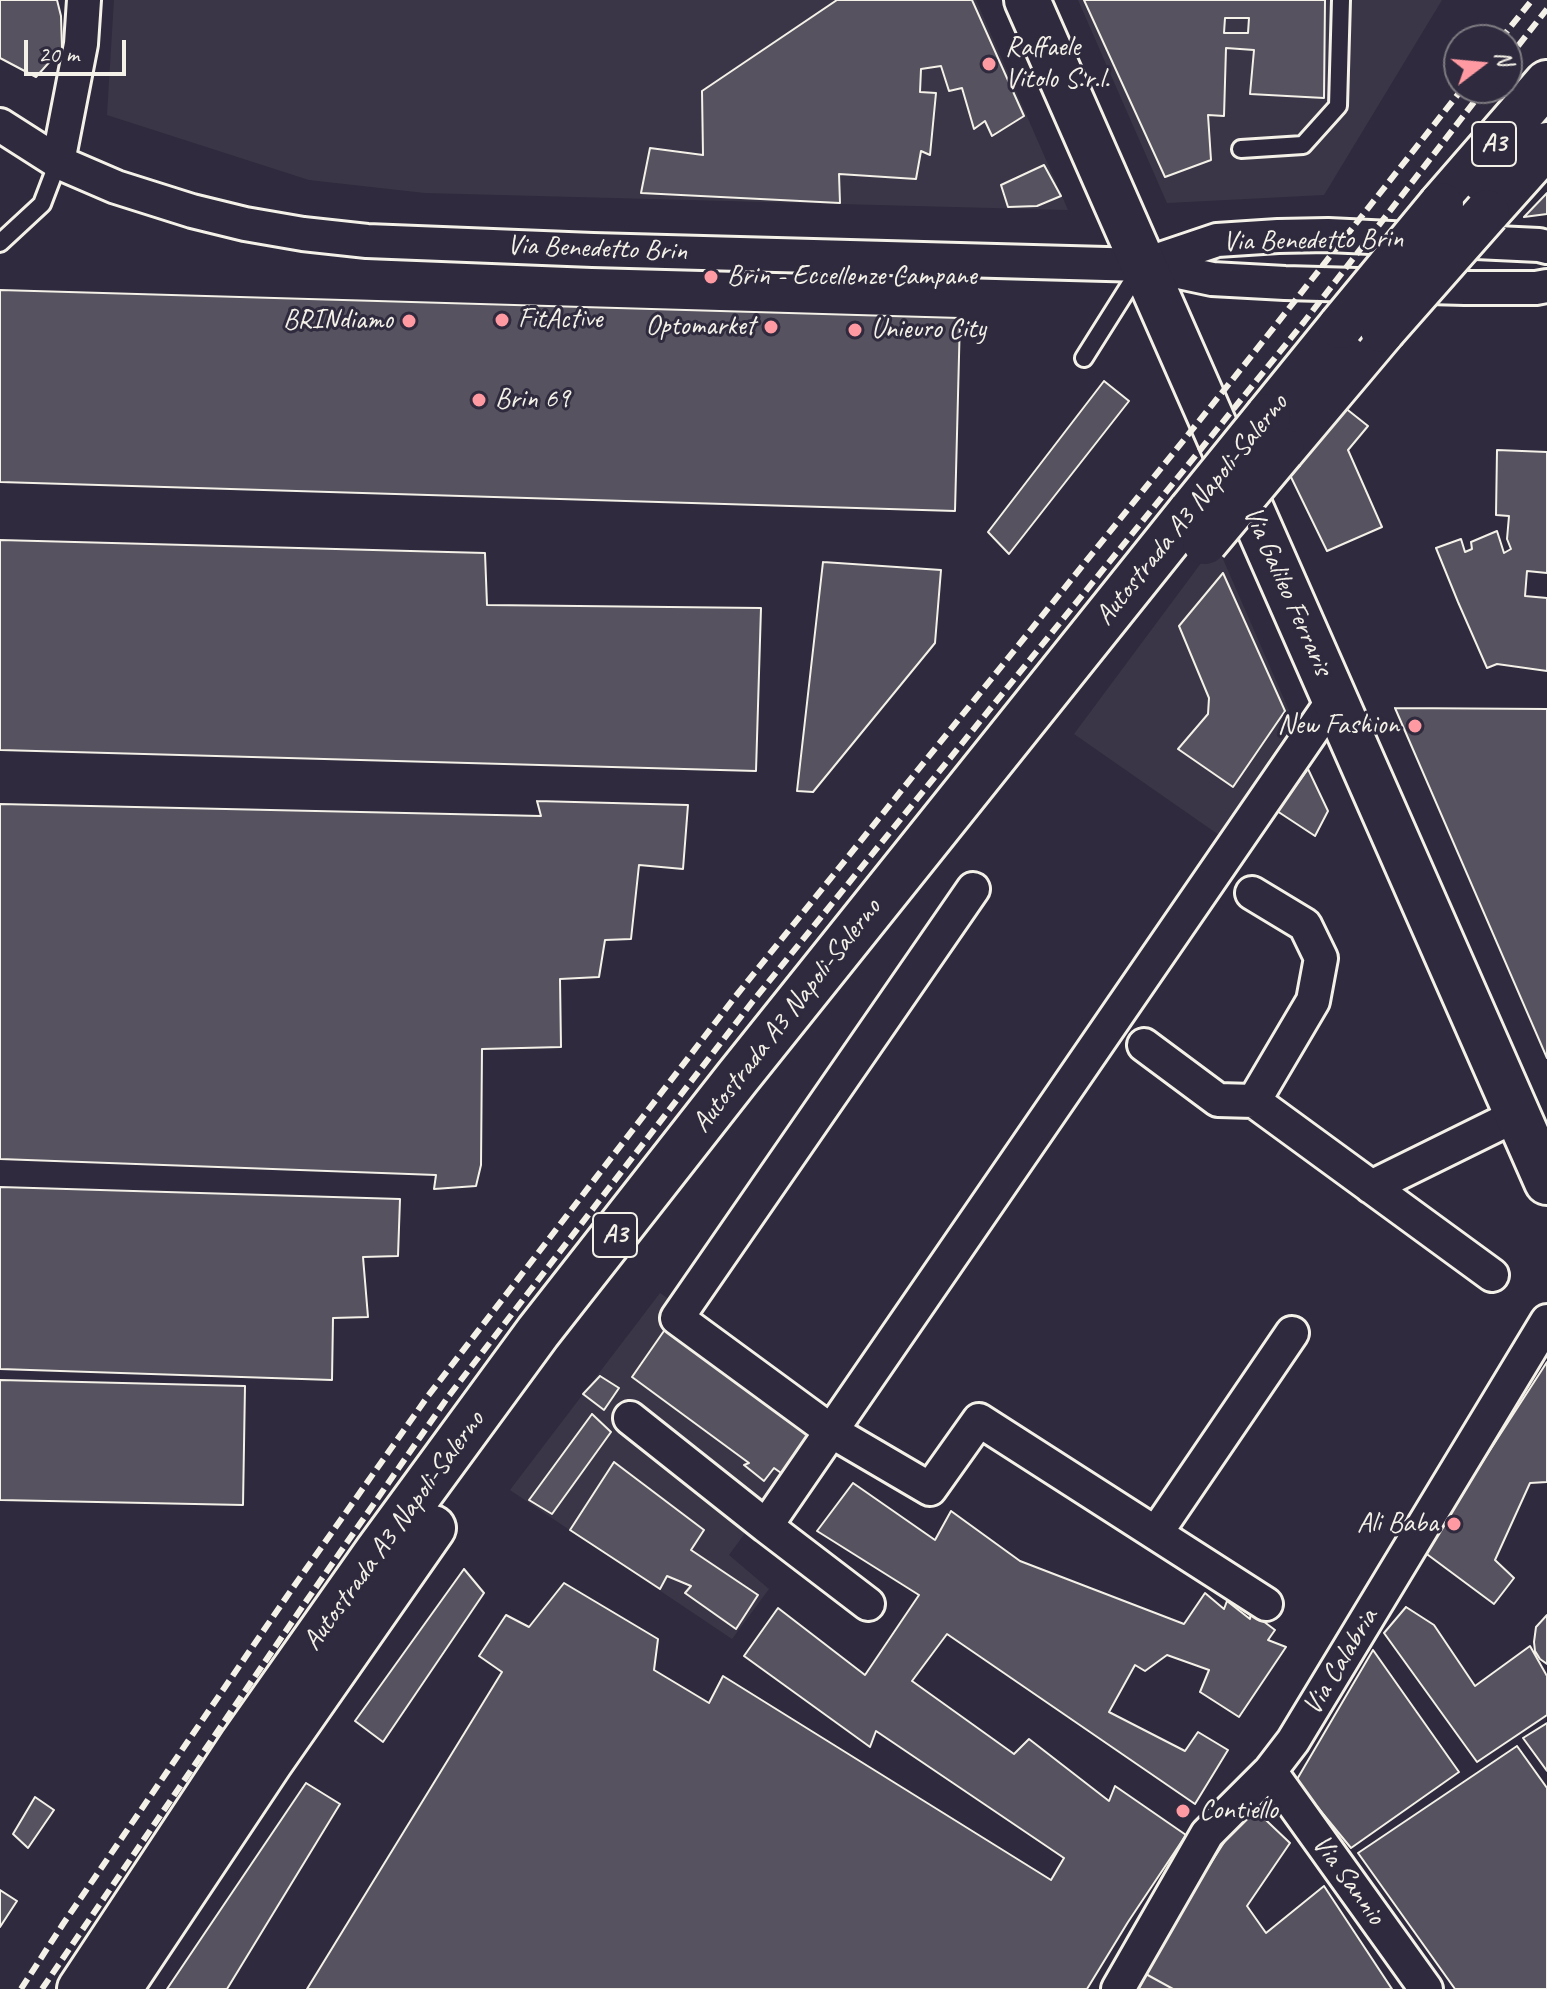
<!DOCTYPE html>
<style>
body{margin:0}
#map{position:relative;width:1547px;height:1989px;overflow:hidden;background:#2f2a3d;font-family:Caveat,sans-serif}
canvas{display:block}
.north{position:absolute;left:1443px;top:24px;width:80px;height:80px;box-sizing:border-box;background:#2f2a3d;border:2px solid #7e7a81;border-radius:50%;rotate:74deg;font-size:22px;font-weight:700;line-height:32px;text-align:center;color:#f4f1e8}
.north::after{content:'';display:block;margin:auto;width:28px;height:36px;background:#ff9aa2;clip-path:polygon(50% 0,100% 100%,50% 72%,0 100%)}
.scale{position:absolute;left:24px;top:40px;width:102px;height:36px;box-sizing:border-box;border:4px solid #f4f1e8;border-top:0;padding-left:10px;font-size:24px;line-height:28px;white-space:nowrap;color:#f4f1e8;-webkit-text-stroke:6px #2f2a3d;paint-order:stroke}
</style>
<div id="map">
<canvas width="1547" height="1989"></canvas>
<div class="north">N</div>
<div class="scale">20 m</div>
</div>
<script>
const c = document.querySelector('canvas').getContext('2d');
c.lineJoin = 'round';
function fillPath(path, color) { c.fillStyle = color; c.fill(path, 'evenodd'); }
const toPath = rows => new Path2D(rows.map(r => 'M' + r).join(''));
function trace(path, color, width, dash) { c.strokeStyle = color; c.lineWidth = width; c.lineCap = dash ? 'butt' : 'round'; c.setLineDash(dash || []); c.stroke(path); }
function drawText(font, color, halo, rows, align = 'center') {
  c.font = font + ' Caveat,sans-serif'; c.lineWidth = 6; c.setLineDash([]); c.textBaseline = 'middle'; c.strokeStyle = halo; c.fillStyle = color; for (const [text, x, y, turn = 0] of rows) {
    c.save(); c.translate(x, y); c.rotate((+turn || 0) * Math.PI / 180); c.textAlign = isNaN(turn) ? turn : align; if (halo) c.strokeText(text, 0, 0); c.fillText(text, 0, 0); c.restore();
  }
}
fillPath(toPath([
 [114,0,976,0,1068,210,425,193,309,180,107,115],
 [1078,0,1442,0,1324,195,1167,203],
 [1216,543,1294,722,1219,835,1074,734],
 [660,1293,825,1407,772,1496,729,1555,769,1589,732,1639,510,1490]
]), '#3b3647');
const building = toPath([
 [0,0,57,0,61,16,62,48,36,77,0,58,0,0],
 [837,0,972,0,1024,116,992,136,985,121,974,129,962,88,949,91,941,66,921,69,920,92,936,93,930,155,921,151,916,179,839,174,840,203,641,193,650,148,703,155,702,91,837,0],
 [1084,0,1325,0,1324,98,1250,94,1254,50,1226,48,1224,116,1208,115,1211,160,1165,177,1084,0],
 [1225,18,1249,18,1248,33,1224,33,1225,18],
 [1044,165,1061,196,1037,206,1008,207,1001,185,1044,165],
 [1547,193,1547,214,1524,217,1547,193],
 [0,290,960,318,955,511,0,482,0,290],
 [1104,381,1129,401,1009,554,988,532,1104,381],
 [1344,407,1368,426,1348,450,1382,527,1327,551,1289,473,1344,407],
 [1497,450,1547,452,1547,573,1527,571,1525,596,1547,598,1547,671,1497,664,1487,668,1458,602,1436,548,1461,539,1465,552,1472,549,1471,542,1497,531,1504,553,1511,549,1507,539,1509,516,1496,515,1497,450],
 [0,540,485,553,487,605,761,608,756,771,0,750,0,540],
 [823,562,941,570,935,643,813,792,797,791,823,562],
 [1223,573,1285,711,1233,787,1178,749,1208,714,1209,698,1179,626,1223,573],
 [1395,708,1547,709,1547,1058,1395,708],
 [1308,769,1328,811,1315,836,1277,811,1308,769],
 [537,801,688,805,683,869,639,865,631,939,605,940,599,977,560,979,561,1047,482,1049,481,1165,476,1186,434,1189,436,1175,0,1159,0,804,541,816,537,801],
 [0,1187,400,1199,398,1256,363,1257,368,1317,333,1318,332,1380,0,1369,0,1187],
 [666,1328,814,1431,784,1475,774,1468,764,1481,744,1465,749,1463,632,1377,666,1328],
 [1547,1362,1547,1482,1530,1483,1495,1560,1514,1578,1494,1604,1424,1552,1547,1362],
 [600,1376,619,1388,604,1410,583,1394,600,1376],
 [0,1380,245,1386,243,1505,0,1500,0,1380],
 [592,1414,611,1432,552,1514,529,1500,592,1414],
 [614,1462,704,1530,691,1550,758,1595,736,1629,685,1593,691,1586,667,1576,660,1589,570,1530,614,1462],
 [853,1483,935,1540,951,1511,1020,1561,1184,1624,1205,1593,1224,1609,1227,1601,1250,1619,1251,1612,1275,1630,1268,1640,1286,1647,1239,1717,1200,1692,1209,1670,1167,1655,1145,1671,1135,1665,1109,1712,1185,1751,1198,1732,1228,1750,1195,1804,947,1634,912,1681,1014,1754,1029,1739,1109,1801,1115,1786,1186,1835,1128,1922,1087,1989,307,1989,502,1672,479,1656,506,1615,529,1627,564,1583,658,1639,654,1670,709,1703,723,1676,1051,1880,1064,1858,876,1731,870,1747,744,1656,778,1608,865,1675,919,1595,817,1531,853,1483],
 [464,1569,484,1593,383,1742,355,1721,464,1569],
 [1406,1607,1434,1625,1475,1686,1530,1646,1547,1676,1547,1715,1477,1762,1384,1633,1406,1607],
 [1547,1615,1547,1664,1540,1659,1535,1651,1534,1642,1536,1627,1547,1615],
 [1373,1650,1459,1772,1351,1848,1296,1781,1373,1650],
 [1547,1723,1547,1771,1523,1738,1547,1723],
 [1517,1746,1547,1788,1547,1989,1455,1989,1358,1853,1517,1746],
 [306,1783,340,1804,227,1989,167,1989,306,1783],
 [35,1797,54,1810,28,1848,13,1834,35,1797],
 [1249,1804,1290,1843,1247,1906,1266,1933,1324,1886,1392,1989,1173,1989,1144,1973,1162,1938,1249,1804],
 [0,1890,17,1901,0,1927,0,1890],
 [1144,1973,1173,1989,1136,1989,1144,1973]
]);
fillPath(building, '#56525f');
trace(building, '#f4f1e8', 2);
const lane = toPath([
 [1241,149,1303,145,1338,106,1341,0],
 [0,243,42,204,58,162],
 [1084,358,1140,269]
]);
const street = toPath([
 [0,125,58,162,116,187,192,211,245,224,303,234,367,241,593,250,1143,265,1217,240,1278,236,1328,235,1539,245,1547,247],
 [58,162,81,44,84,0],
 [1146,265,1212,279,1285,283,1465,288,1536,288,1547,286],
 [973,889,677,1318,831,1431,930,1489,979,1420,1266,1604],
 [1252,893,1305,925,1321,958,1313,1001,1254,1101],
 [1144,1045,1218,1100,1254,1101,1492,1275],
 [1371,1187,1517,1115],
 [630,1418,766,1526,1334,699],
 [766,1526,868,1604],
 [1156,1533,1292,1333],
 [1270,1771,1426,1989],
 [1118,1989,1207,1834,1270,1771,1293,1741,1547,1321]
]);
const secondary = toPath([
 [1027,0,1547,1182]
]);
const highway = toPath([
 [1441,205,1547,83],
 [1487,212,1547,145],
 [1268,416,1341,326],
 [1282,450,1383,330],
 [80,1989,242,1744,377,1552,538,1332,737,1078,1191,511],
 [119,1989,270,1762,433,1528]
]);
trace(lane, '#f4f1e8', 22);
trace(street, '#f4f1e8', 38);
trace(secondary, '#f4f1e8', 50);
trace(highway, '#f4f1e8', 50);
trace(lane, '#2f2a3d', 16);
trace(street, '#2f2a3d', 32);
trace(secondary, '#2f2a3d', 44);
trace(highway, '#2f2a3d', 44);
trace(toPath([
 [1500,40,1532,0],
 [1507,60,1547,9],
 [21,1989,63,1924,292,1589,428,1396,735,997,1245,364,1463,88],
 [42,1989,307,1600,448,1397,753,1001,1304,322,1485,88]
]), '#f4f1e8', 6, [12, 6]);
const highwayBridge = toPath([
 [1341,326,1441,205],
 [1383,330,1487,212],
 [1191,511,1268,416],
 [1205,542,1282,450]
]);
trace(highwayBridge, '#f4f1e8', 50, []);
trace(highwayBridge, '#2f2a3d', 44);
for (const [x, y, r, color] of [
 [989,64,8,"#ff9aa2"],
 [711,277,8,"#ff9aa2"],
 [502,320,8,"#ff9aa2"],
 [409,321,8,"#ff9aa2"],
 [771,327,8,"#ff9aa2"],
 [855,330,8,"#ff9aa2"],
 [479,400,8,"#ff9aa2"],
 [1415,726,8,"#ff9aa2"],
 [1454,1524,8,"#ff9aa2"],
 [1183,1811,8,"#ff9aa2"]
]) { const dot = new Path2D(); dot.arc(x, y, r, 0, 2 * Math.PI); c.fillStyle = color; c.fill(dot); trace(dot, '#2f2a3d', 3); }
for (const [x, y, w] of [
 [1494,144,44],
 [615,1235,44]
]) { const box = new Path2D(); box.roundRect(x - w / 2, y - 22, w, 44, 6); c.fillStyle = '#2f2a3d'; c.fill(box); trace(box, '#f4f1e8', 2); }
drawText('bold 26px', '#f4f1e8', null, [
 ["A3",1494,144],
 ["A3",615,1235]
]);
drawText('28px', '#f4f1e8', '#2f2a3d', [
 ["Raffaele",1005,48],
 ["Vitolo S.r.l.",1005,80],
 ["Brin - Eccellenze Campane",727,277],
 ["FitActive",518,320],
 ["BRINdiamo",393,321,"right"],
 ["Optomarket",755,327,"right"],
 ["Unieuro City",871,330],
 ["Brin 69",495,400],
 ["New Fashion",1399,726,"right"],
 ["Ali Baba",1438,1524,"right"],
 ["Contiello",1199,1811]
], 'left');
drawText('28px', '#f4f1e8', '#2f2a3d', [
 ["Via Benedetto Brin",1313,241,-1],
 ["Via Benedetto Brin",597,249,2],
 ["Autostrada A3 Napoli-Salerno",1192,510,-51],
 ["Via Galileo Ferraris",1287,591,66],
 ["Autostrada A3 Napoli-Salerno",787,1016,-52],
 ["Autostrada A3 Napoli-Salerno",394,1531,-54],
 ["Via Calabria",1341,1662,-59],
 ["Via Sannio",1348,1880,54]
]);
</script>
